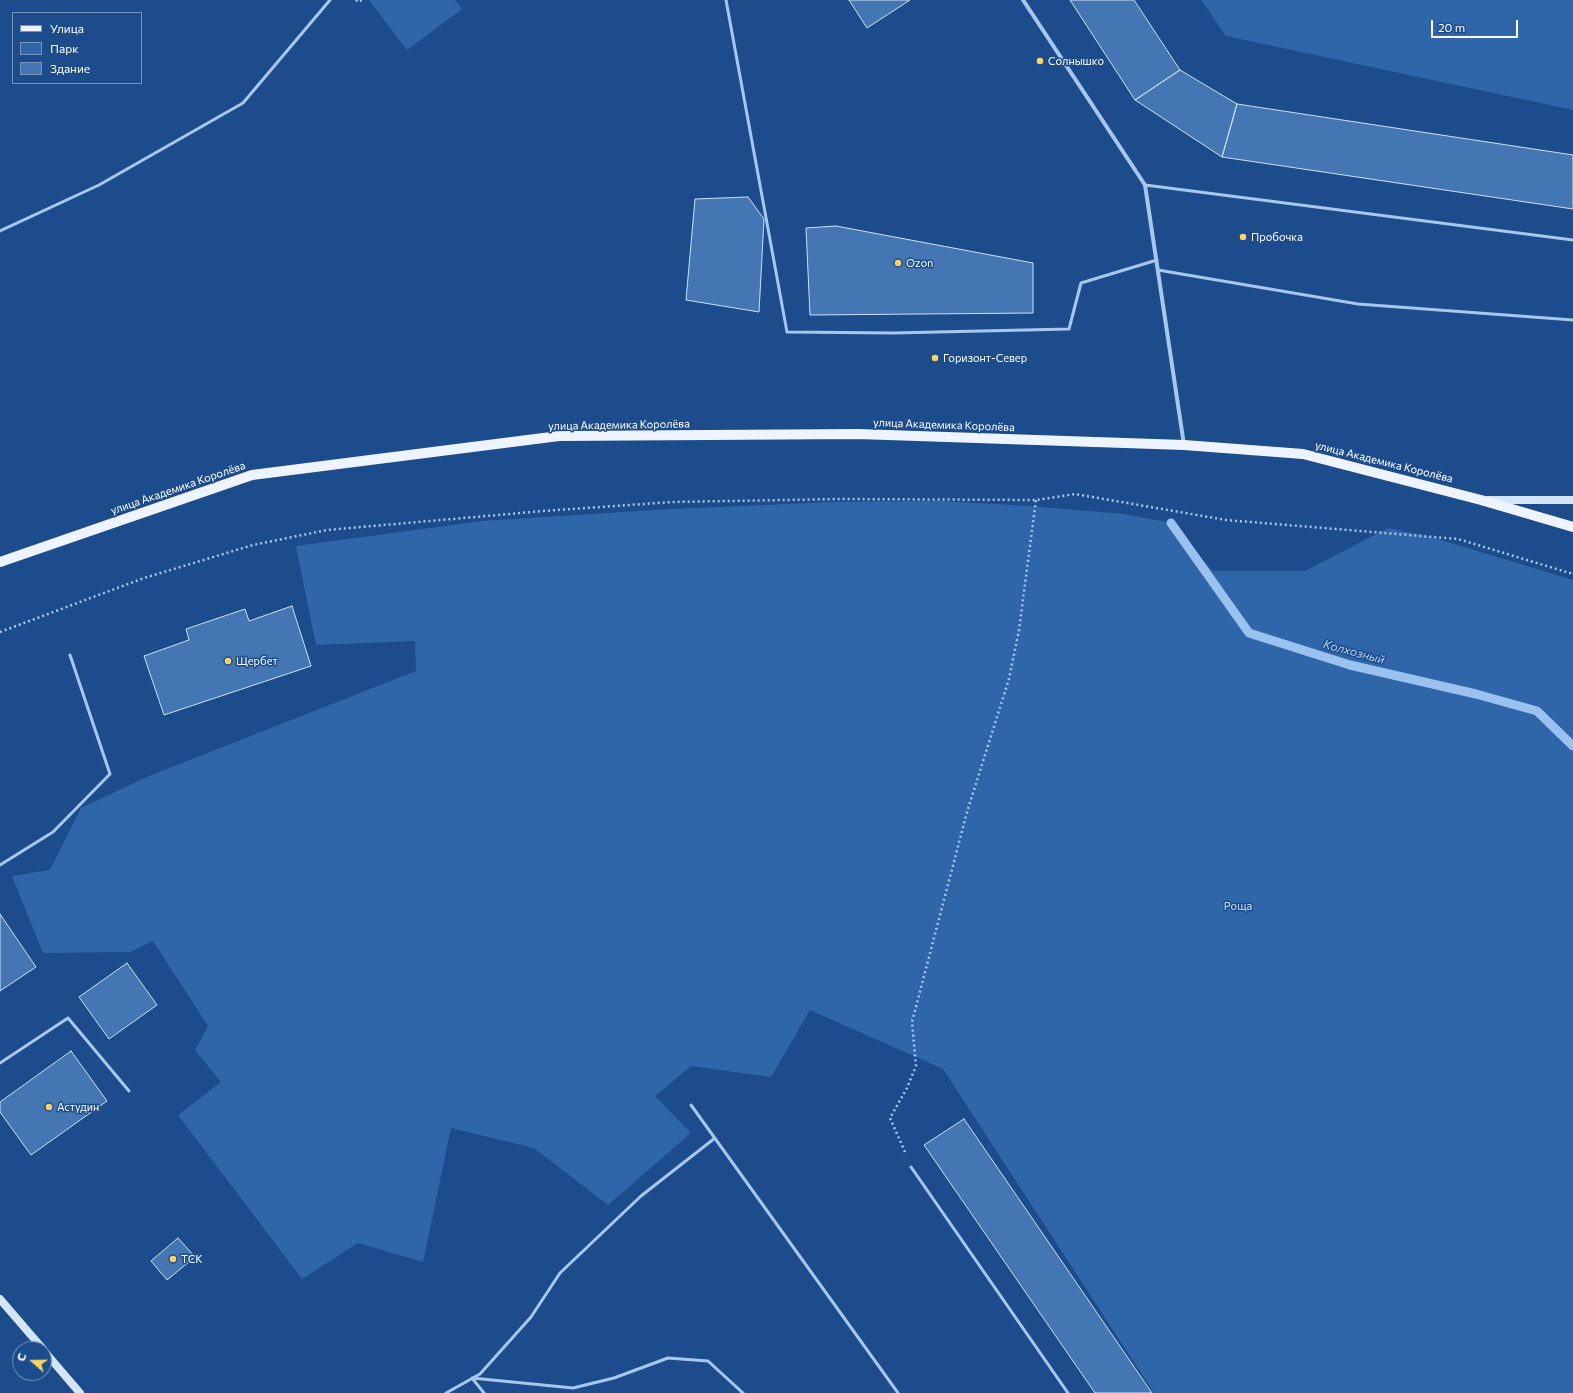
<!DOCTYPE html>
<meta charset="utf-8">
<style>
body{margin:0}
#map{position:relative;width:1573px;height:1393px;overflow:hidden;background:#1c4c8c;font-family:Commissioner,sans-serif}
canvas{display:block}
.legend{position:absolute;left:12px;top:12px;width:130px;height:72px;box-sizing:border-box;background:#1c4c8c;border:1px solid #7794ba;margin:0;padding:5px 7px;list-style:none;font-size:12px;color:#fff}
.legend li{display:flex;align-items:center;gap:8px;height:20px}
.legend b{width:20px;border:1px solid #7794ba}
.north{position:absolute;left:12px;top:1341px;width:40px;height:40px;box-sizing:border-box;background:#1c4c8c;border:1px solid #7794ba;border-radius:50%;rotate:290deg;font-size:11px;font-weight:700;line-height:16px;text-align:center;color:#fff}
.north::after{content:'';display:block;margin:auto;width:14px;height:18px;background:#fed265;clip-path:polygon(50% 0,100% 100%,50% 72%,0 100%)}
.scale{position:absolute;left:1431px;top:20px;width:87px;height:18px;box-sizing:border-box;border:2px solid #fff;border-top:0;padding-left:5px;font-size:12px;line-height:14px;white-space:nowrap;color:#fff;-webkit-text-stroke:3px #1c4c8c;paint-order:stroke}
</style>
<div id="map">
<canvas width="1573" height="1393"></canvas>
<ul class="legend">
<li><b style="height:5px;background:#eef4ff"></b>Улица</li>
<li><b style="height:11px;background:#2f66aa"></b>Парк</li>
<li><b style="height:11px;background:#4476b4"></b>Здание</li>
</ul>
<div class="north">С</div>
<div class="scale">20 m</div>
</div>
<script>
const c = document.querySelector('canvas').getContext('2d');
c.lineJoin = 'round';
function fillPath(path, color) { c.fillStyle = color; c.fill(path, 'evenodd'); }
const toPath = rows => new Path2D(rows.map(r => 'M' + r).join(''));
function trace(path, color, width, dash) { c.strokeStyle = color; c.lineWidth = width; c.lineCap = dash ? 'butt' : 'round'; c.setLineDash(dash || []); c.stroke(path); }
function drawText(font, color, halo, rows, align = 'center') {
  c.font = font + ' Commissioner,sans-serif'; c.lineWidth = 3; c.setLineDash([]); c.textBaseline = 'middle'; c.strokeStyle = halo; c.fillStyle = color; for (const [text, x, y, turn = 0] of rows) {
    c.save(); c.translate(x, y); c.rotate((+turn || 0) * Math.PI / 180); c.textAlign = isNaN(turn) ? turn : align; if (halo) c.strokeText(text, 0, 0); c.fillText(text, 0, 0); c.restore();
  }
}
fillPath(toPath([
 [369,0,455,0,462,9,407,50],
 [1201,0,1573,0,1573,110,1226,36],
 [940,501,1029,506,1124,514,1171,523,1213,571,1305,571,1388,528,1431,537,1573,580,1573,1393,1154,1393,943,1069,810,1010,771,1077,691,1066,655,1096,691,1133,608,1205,534,1148,451,1128,423,1262,358,1243,302,1279,178,1115,221,1082,195,1050,208,1026,153,941,130,952,43,953,12,876,50,870,81,808,149,776,416,671,415,641,316,645,296,546,482,521,671,509,835,502]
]), '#2f66aa');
trace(toPath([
 [1171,523,1249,633,1350,665,1476,694,1537,711,1573,746]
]), '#9bc1ef', 9);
const building = toPath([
 [849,0,910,0,867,28,849,0],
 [1070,0,1134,0,1180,70,1135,100,1070,0],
 [1180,70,1237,104,1222,157,1135,100,1180,70],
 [1237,104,1573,155,1573,209,1222,157,1237,104],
 [748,197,764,219,759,312,686,300,695,199,748,197],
 [836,226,1033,263,1033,313,810,315,806,228,836,226],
 [292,606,311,666,164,715,144,656,189,640,186,629,245,609,249,621,292,606],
 [0,914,36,967,0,991,0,914],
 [127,963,157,1005,109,1039,79,997,127,963],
 [71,1051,107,1101,31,1155,0,1112,0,1102,71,1051],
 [964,1119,1152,1393,1095,1393,924,1145,964,1119],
 [178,1238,195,1257,167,1280,151,1261,178,1238]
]);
fillPath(building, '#4476b4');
trace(building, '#cde1f9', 1);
trace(toPath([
 [356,0,358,2,362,0],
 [0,632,144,578,253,545,327,530,543,511,672,502,840,499,1036,500,1075,494,1226,520,1458,539,1573,574],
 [905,1152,890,1118,907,1088,916,1066,912,1022,967,812,1009,679,1019,630,1036,500]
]), '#a8c7ed', 2.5, [2, 3]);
trace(toPath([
 [726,0,787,332,893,333,1069,329,1081,283,1157,260],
 [1145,185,1573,240],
 [0,231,99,185,243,103,330,0],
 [1158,270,1358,304,1573,320],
 [0,865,53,832,110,774,70,655],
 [0,1063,68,1018,129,1091],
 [691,1105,898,1393],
 [911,1167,1068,1393],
 [472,1378,573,1388,614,1378,668,1358,708,1361,743,1393],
 [472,1378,484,1393],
 [446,1393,480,1374,531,1317,560,1273,641,1196,715,1138]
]), '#a8c7ed', 3);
trace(toPath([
 [1023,0,1145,185,1184,445]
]), '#a8c7ed', 4);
trace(toPath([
 [1488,500,1573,500],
 [0,1299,43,1349],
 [44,1351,80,1393]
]), '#d4e4f9', 8);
trace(toPath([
 [0,562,252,475,559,436,858,434,1184,445,1303,454,1481,500,1573,527]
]), '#eef4ff', 10);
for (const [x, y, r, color] of [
 [1040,61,4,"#fed265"],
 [1243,237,4,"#fed265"],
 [898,263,4,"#fed265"],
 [935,358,4,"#fed265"],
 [228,661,4,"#fed265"],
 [49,1107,4,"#fed265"],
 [173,1259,4,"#fed265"]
]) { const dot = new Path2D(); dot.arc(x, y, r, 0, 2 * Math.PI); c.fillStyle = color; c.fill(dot); trace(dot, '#1c4c8c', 1.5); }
drawText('11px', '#fff', '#1c4c8c', [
 ["Солнышко",1048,61],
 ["Пробочка",1251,237],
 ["Ozon",906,263],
 ["Горизонт-Север",943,358],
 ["Щербет",236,661],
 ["Астудин",57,1107],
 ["ТСК",181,1259]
], 'left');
drawText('11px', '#fff', '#1c4c8c', [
 ["улица Академика Королёва",619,425,-1],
 ["улица Академика Королёва",944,425,2],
 ["улица Академика Королёва",1384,462,14],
 ["улица Академика Королёва",178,488,-19]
]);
drawText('11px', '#cde1f9', '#1c4c8c', [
 ["Роща",1238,906]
]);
drawText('italic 12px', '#b4d1f4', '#1c4c8c', [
 ["Колхозный",1354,652,15]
]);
</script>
